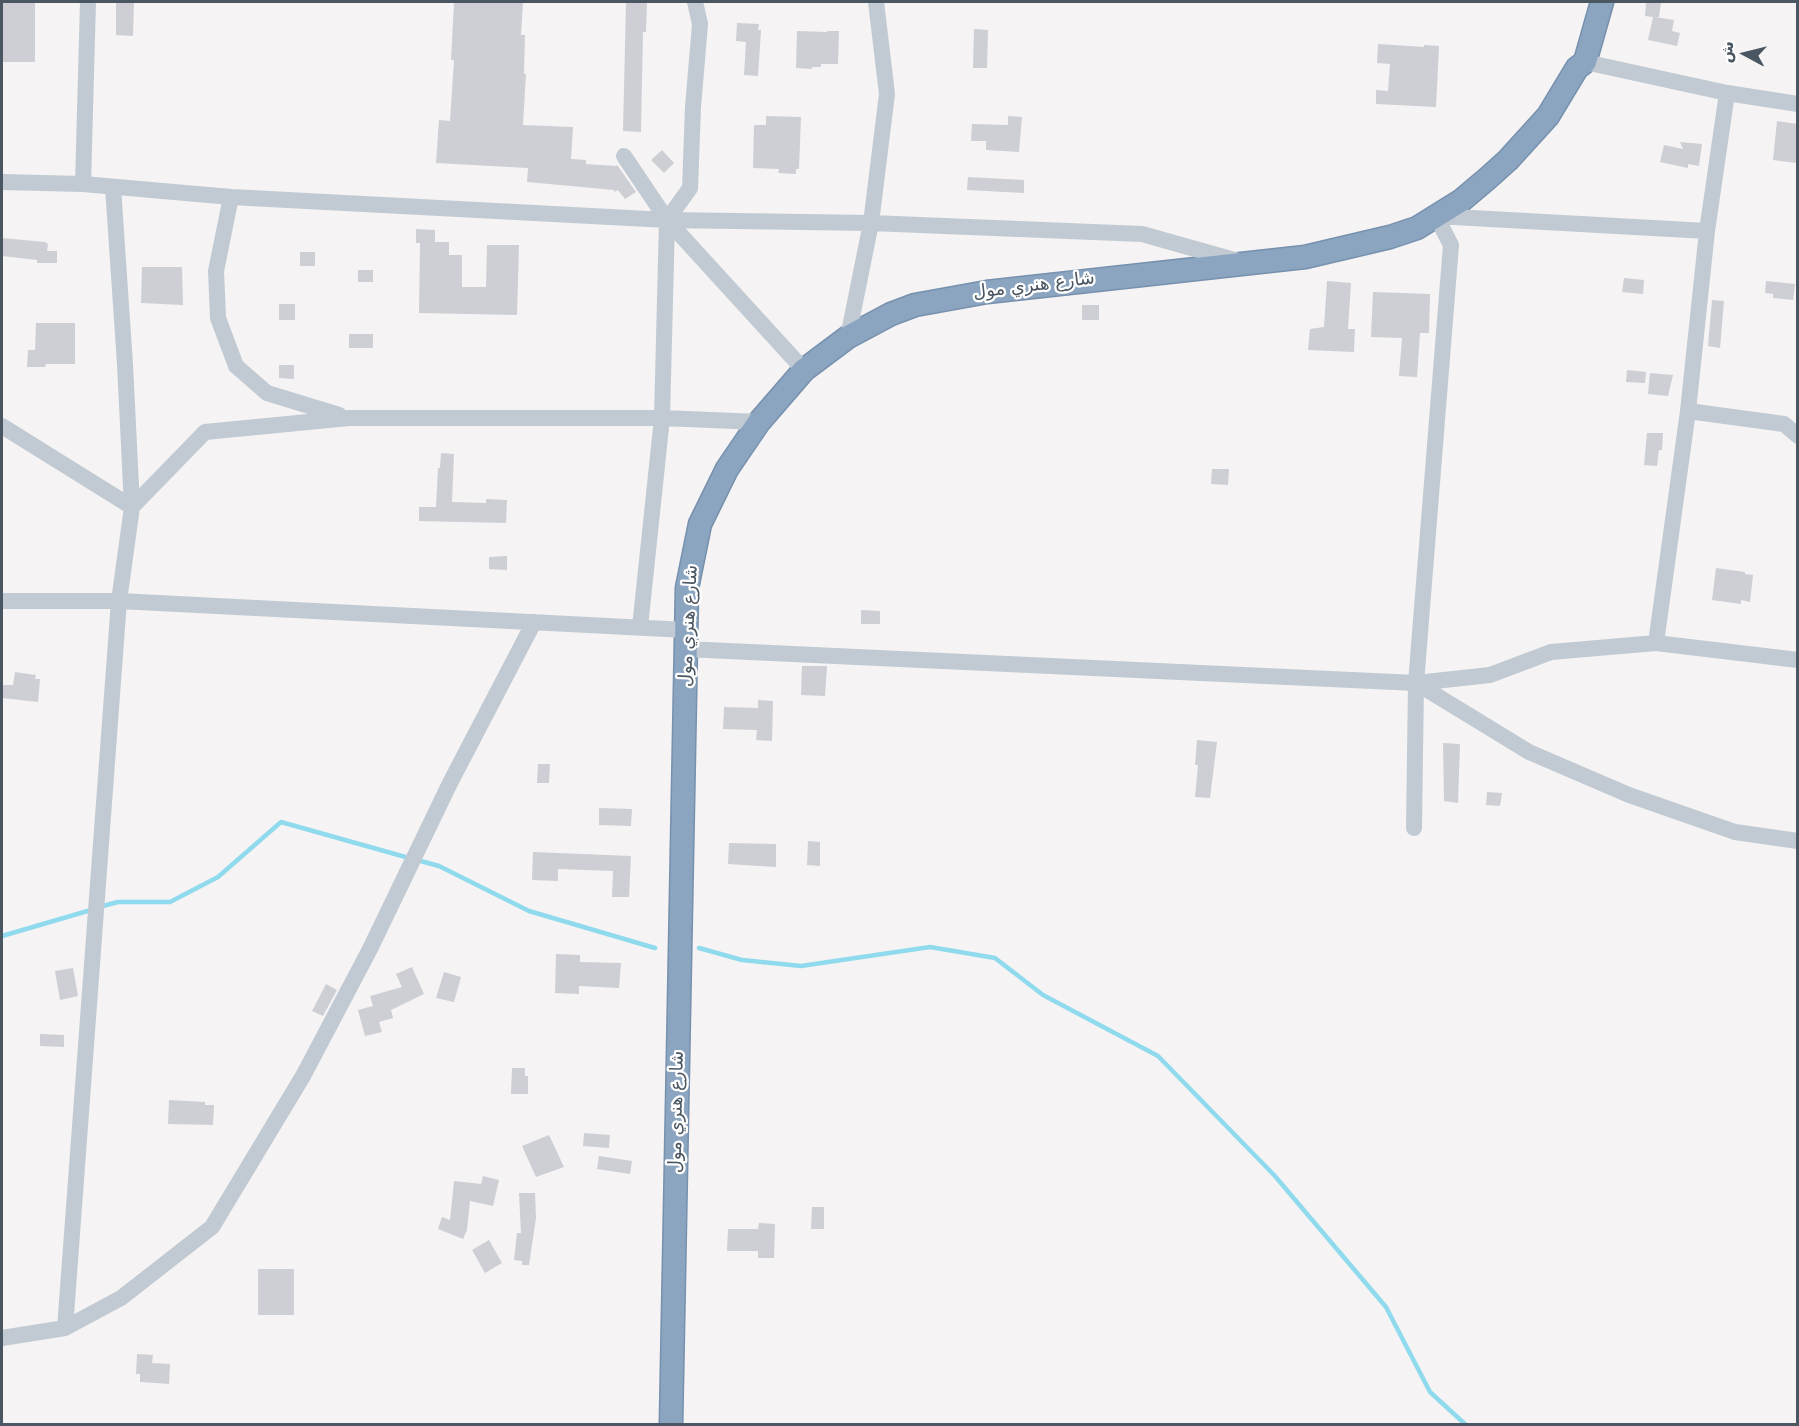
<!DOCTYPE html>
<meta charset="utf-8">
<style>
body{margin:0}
#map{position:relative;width:1799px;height:1426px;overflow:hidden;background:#f5f3f3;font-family:"DejaVu Sans",Vazirmatn,sans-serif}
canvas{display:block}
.frame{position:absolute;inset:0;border:3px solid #4a5661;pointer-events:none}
.north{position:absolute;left:1715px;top:24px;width:60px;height:60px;-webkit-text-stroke:4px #fff;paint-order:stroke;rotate:277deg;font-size:16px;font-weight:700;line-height:24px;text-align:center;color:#4a5661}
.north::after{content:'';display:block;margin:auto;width:21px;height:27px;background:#4a5661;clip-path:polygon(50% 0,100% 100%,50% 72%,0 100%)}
</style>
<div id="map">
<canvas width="1799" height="1426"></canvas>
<div class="frame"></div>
<div class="north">ش</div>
</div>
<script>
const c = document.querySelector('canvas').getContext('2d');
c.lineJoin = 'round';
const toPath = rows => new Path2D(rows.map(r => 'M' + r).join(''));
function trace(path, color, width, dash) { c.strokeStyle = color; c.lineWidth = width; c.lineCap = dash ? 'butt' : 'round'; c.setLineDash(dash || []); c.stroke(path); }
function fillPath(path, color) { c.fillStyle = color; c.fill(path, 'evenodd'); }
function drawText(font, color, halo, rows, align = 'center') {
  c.font = font + ' "DejaVu Sans",Vazirmatn,sans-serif'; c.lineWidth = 4.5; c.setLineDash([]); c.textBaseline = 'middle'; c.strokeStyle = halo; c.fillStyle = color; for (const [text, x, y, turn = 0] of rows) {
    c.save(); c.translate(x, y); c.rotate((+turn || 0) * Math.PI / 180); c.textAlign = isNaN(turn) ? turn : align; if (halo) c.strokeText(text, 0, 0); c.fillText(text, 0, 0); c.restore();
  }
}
trace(toPath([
 [417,860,439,866,529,911,655,948],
 [99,907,118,902,170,902,218,877,281,822,409,858],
 [2,936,91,910],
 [699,948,742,960,801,966,930,947,995,958,1043,995,1158,1056,1274,1175,1386,1307,1430,1392,1465,1424]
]), '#90daee', 4.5);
fillPath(toPath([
 [2,2,35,2,35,62,2,62],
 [116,2,134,2,133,36,116,35],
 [454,2,523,2,521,35,525,35,524,74,526,74,523,125,573,127,571,159,586,160,586,164,616,166,617,165,636,192,625,199,618,190,614,192,614,190,527,182,528,168,436,163,439,120,450,121,454,60,451,60],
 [626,2,647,2,646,32,643,32,641,132,623,131],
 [1646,2,1661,2,1659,17,1655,17,1674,20,1672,31,1680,33,1677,46,1648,40,1653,17,1645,16],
 [737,23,759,24,758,30,761,30,758,76,744,75,746,42,736,41],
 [974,29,988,30,987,68,973,68],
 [797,31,827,32,827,31,839,31,838,64,821,64,821,67,812,67,812,69,796,68],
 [1378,44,1424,47,1424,45,1439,46,1436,107,1376,104,1376,90,1388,91,1390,64,1377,63],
 [766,116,801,117,799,169,796,169,796,174,778,173,779,169,753,168,754,125,766,125],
 [1008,116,1022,117,1019,152,986,150,986,141,971,141,972,124,1008,125],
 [1777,121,1797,124,1797,163,1773,160],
 [1680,142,1702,144,1699,166,1688,164,1688,168,1660,162,1664,145,1683,149],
 [662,150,674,163,664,173,651,160],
 [968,177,1024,180,1024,193,967,190],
 [416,229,435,230,435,242,449,242,449,255,462,255,462,287,486,287,487,245,519,245,517,315,419,313,420,243,416,243],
 [2,238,45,242,48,244,47,251,57,251,57,263,37,263,37,260,2,256],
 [300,252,315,252,315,266,300,266],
 [142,267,182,267,183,305,141,303],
 [358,270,373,270,373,282,358,282],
 [1624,278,1644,280,1643,294,1622,292],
 [1327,281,1351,283,1348,329,1355,329,1354,352,1308,350,1310,329,1324,327],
 [1766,281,1795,284,1793,300,1773,298,1773,294,1765,293],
 [1373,292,1430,294,1429,333,1420,333,1417,377,1399,376,1402,338,1371,337],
 [1712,300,1724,301,1720,348,1708,346],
 [279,304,295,304,295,320,279,320],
 [1082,305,1099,305,1099,320,1082,320],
 [36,323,75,323,75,364,46,364,45,367,27,367,28,350,35,350],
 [349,334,373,334,373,348,349,348],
 [279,365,294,365,294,379,279,378],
 [1627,370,1646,372,1645,383,1626,382],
 [1650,373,1673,375,1668,396,1648,394],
 [1647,433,1663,433,1662,450,1659,450,1657,466,1644,465],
 [441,453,454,454,452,502,486,503,486,499,507,500,506,523,419,521,419,507,436,507,438,468,440,468],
 [1212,469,1229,469,1228,485,1211,484],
 [507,556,507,570,489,569,489,557],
 [1716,568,1745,572,1745,574,1753,575,1750,602,1741,600,1741,604,1712,600],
 [861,610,880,611,880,624,861,624],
 [802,666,827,666,825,696,801,695],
 [15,672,36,675,35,679,40,679,38,702,2,698,2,685,13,685],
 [758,700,773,701,772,741,756,740,757,730,723,729,724,707,758,708],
 [1197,740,1217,742,1210,798,1195,797,1198,765,1195,765],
 [1443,743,1460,744,1458,803,1444,801],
 [538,764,550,764,549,783,537,783],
 [1487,792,1502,793,1500,806,1486,805],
 [599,808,632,809,631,826,599,825],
 [808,841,820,842,820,866,807,865],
 [729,843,776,844,776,867,728,864],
 [533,852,631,856,629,897,612,897,613,871,558,869,558,881,532,880],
 [556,954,580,955,580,962,621,963,619,988,579,986,579,994,555,993],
 [412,967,424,994,391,1010,393,1018,379,1022,382,1032,365,1036,358,1010,373,1006,370,996,402,987,396,974],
 [73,968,78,996,60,1000,55,971],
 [444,972,461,977,454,1002,436,998],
 [326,984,337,990,323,1016,312,1011],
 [40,1034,64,1035,64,1047,40,1046],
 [512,1068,525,1068,525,1076,528,1076,528,1094,511,1094],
 [169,1100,205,1102,205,1105,214,1105,213,1125,168,1124],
 [584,1133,610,1135,609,1148,583,1146],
 [549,1135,564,1167,536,1177,522,1146],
 [599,1156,632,1161,630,1174,597,1169],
 [483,1176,499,1180,493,1206,470,1201,467,1230,463,1239,438,1229,442,1217,450,1220,454,1181,481,1184],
 [519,1193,535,1193,536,1218,529,1265,522,1265,522,1261,514,1260,517,1233,521,1233],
 [812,1207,824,1207,824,1229,811,1229],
 [759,1223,775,1224,774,1258,758,1258,758,1251,727,1251,728,1229,758,1229],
 [489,1240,502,1263,485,1273,472,1250],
 [258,1269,294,1269,294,1315,258,1315],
 [137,1354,153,1355,152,1363,170,1364,169,1384,140,1382,140,1374,136,1374]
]), '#cdcfd5');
const highway = toPath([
 [671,1424,687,588,700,524,727,469,759,422,804,370,848,337,891,314,915,305,987,292,1305,257,1390,237,1417,228,1462,200,1488,178,1508,160,1548,116,1577,68,1585,62,1602,2]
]);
trace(highway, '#7690ad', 25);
trace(toPath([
 [695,2,700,24,693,107,690,188,667,220,804,370],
 [1585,62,1727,93,1798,104],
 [624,156,667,220,662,418,640,627],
 [2,182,83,184,231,197,667,220,871,223,1142,234,1238,261],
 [83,184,88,2],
 [231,197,216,271,218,318,236,366,267,393,339,415],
 [1436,216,1707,231],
 [848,337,871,223,887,94,876,2],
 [1688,411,1784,424,1798,436],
 [2,426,132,507],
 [132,507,205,432,349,418,662,418,759,422],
 [2,601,119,601,686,630],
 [1656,643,1688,411,1707,231,1727,93],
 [685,649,1416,683,1490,675,1551,652,1656,643,1798,660],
 [1416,683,1529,752,1629,795,1735,832,1798,841],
 [1414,828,1416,683,1451,245,1436,216],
 [65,1328,119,601,132,507,125,364,113,187],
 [2,1338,65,1328,121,1298,212,1227,303,1076,370,949,450,783,534,622]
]), '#c1cad2', 16);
trace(highway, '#8ba5c1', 22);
drawText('18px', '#4a5661', '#fff', [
 ["شارع هنري مول",1034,286,-7],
 ["شارع هنري مول",689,626,-87],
 ["شارع هنري مول",677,1112,-89]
]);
</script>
